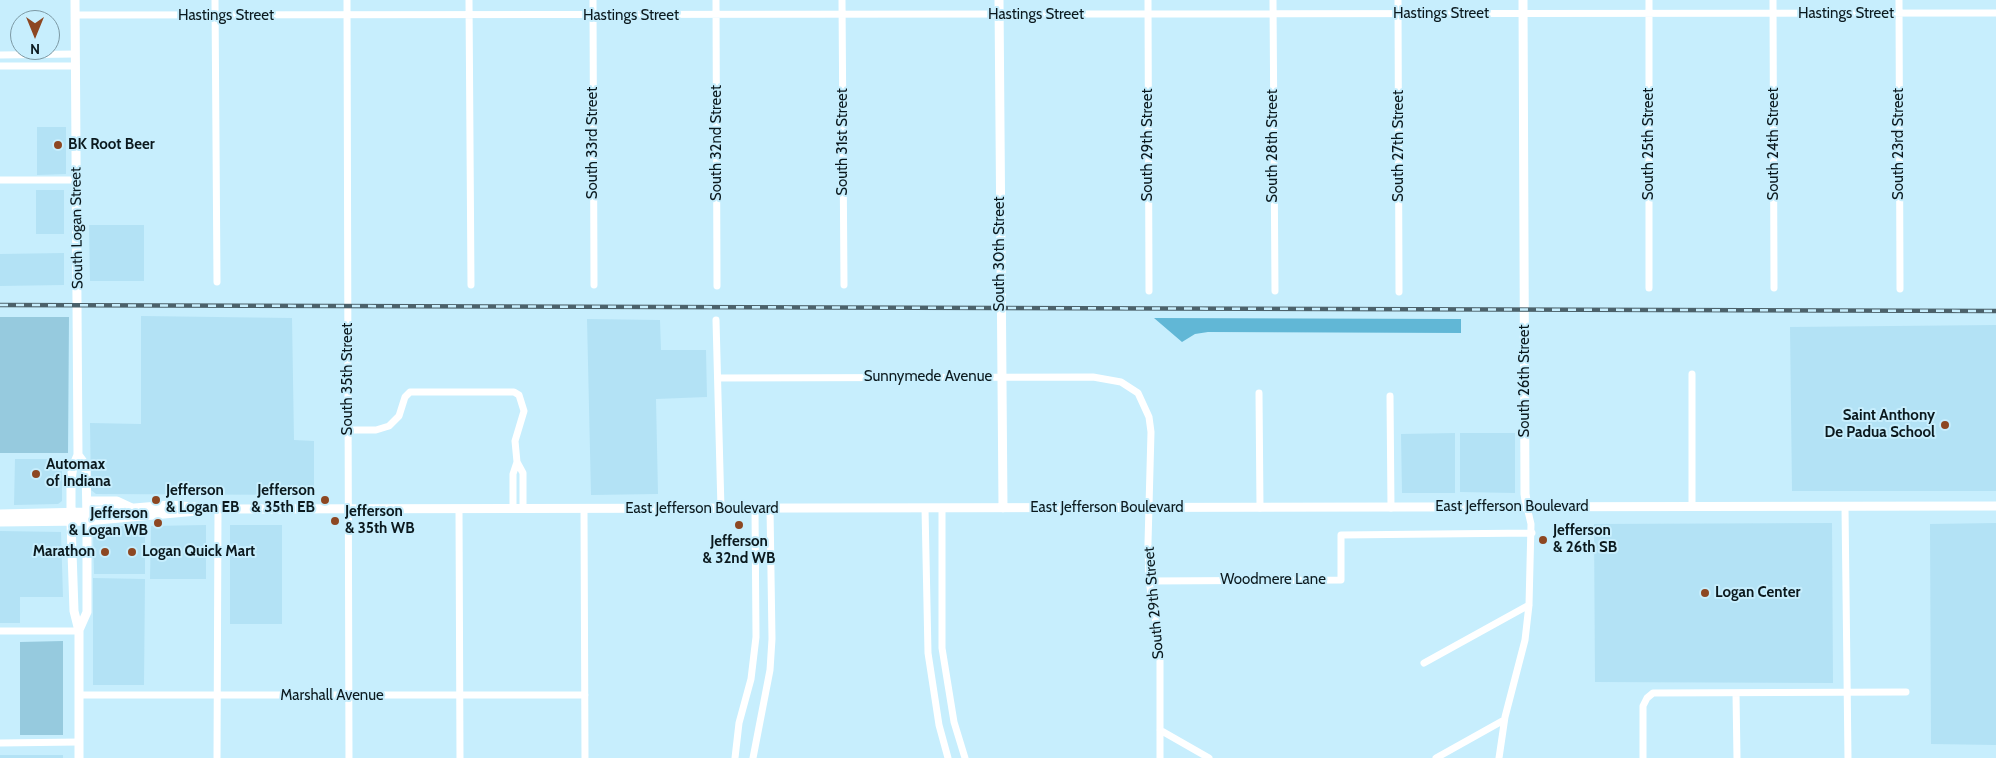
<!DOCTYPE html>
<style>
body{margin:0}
#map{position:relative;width:1996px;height:758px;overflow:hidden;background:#c7eefd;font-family:Cabin,sans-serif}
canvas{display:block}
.north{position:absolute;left:10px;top:10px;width:50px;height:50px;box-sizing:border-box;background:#c7eefd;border:1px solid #7c99a4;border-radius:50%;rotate:180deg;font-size:14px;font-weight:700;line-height:20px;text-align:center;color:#0b191e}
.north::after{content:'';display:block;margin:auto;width:18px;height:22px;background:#8d4722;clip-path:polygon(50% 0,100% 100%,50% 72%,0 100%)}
</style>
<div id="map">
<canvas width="1996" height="758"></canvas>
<div class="north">N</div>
</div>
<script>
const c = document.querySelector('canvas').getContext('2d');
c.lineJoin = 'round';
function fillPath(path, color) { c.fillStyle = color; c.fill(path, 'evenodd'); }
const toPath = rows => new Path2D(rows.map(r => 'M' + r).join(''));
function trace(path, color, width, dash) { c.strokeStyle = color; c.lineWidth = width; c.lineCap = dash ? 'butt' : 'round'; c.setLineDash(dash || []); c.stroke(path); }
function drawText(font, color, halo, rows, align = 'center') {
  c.font = font + ' Cabin,sans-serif'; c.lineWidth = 4; c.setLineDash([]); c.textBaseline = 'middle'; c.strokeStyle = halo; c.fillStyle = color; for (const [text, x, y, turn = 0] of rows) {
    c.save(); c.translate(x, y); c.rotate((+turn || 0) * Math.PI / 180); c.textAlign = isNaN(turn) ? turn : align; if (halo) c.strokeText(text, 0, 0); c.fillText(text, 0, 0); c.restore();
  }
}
fillPath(toPath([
 [37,127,66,127,66,174,37,175],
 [36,190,64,190,64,234,36,234],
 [89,225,144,225,144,281,90,281],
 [64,253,64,285,0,286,0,254],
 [141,316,292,318,294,440,314,441,314,495,96,494,91,490,90,423,141,424],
 [587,319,660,320,661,350,706,350,707,397,656,399,658,494,591,495],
 [1996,325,1996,491,1792,491,1790,327],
 [1455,433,1455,493,1402,493,1401,434],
 [1460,433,1515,433,1515,493,1460,492],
 [15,459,62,459,62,501,58,504,14,505],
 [1832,523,1833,683,1595,682,1594,524],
 [1996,523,1996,745,1931,744,1930,524],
 [206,525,206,579,150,579,151,526],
 [230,525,282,525,282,624,230,624],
 [125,526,145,526,145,574,94,574,93,532,96,528],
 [0,531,61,532,63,597,20,597,20,623,0,623],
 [93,578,145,579,144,685,93,685],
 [0,755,63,755,63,758,0,758]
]), '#b3e2f5');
fillPath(toPath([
 [0,317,69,317,68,453,0,453],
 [63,641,63,735,20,735,20,642]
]), '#96cade');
fillPath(toPath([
 [1154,318,1461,319,1461,333,1208,332,1195,334,1182,342]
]), '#61b7d6');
trace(toPath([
 [215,0,217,282],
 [347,0,349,758],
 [469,0,471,285],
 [593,0,594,285],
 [716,0,717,286],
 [842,0,844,285],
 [1148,0,1149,291],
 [1273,0,1275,291],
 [1398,0,1399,292],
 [1649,0,1649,288],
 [1773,0,1774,288],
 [1899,0,1900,289],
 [75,15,1996,13],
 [0,55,75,54],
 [0,66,76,66],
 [0,180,76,180],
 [716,320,721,509],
 [1692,374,1692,506],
 [718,378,1093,377,1121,382,1138,393,1149,417,1151,432,1148,543,1149,581,1160,647,1160,758],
 [1259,393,1260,508],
 [1390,396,1391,508],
 [348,430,376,430,389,426,399,416,405,397,410,392,514,392,519,395,524,411,515,441,517,462,513,474,513,509],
 [517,462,523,473,523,509],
 [1845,507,1848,758],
 [925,508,928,653,939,725,948,758],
 [942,508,942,648,954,722,965,758],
 [459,509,460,758],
 [584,509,585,758],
 [1149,581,1341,580,1341,535,1532,533],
 [0,631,79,631],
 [1424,663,1529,605],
 [1736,693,1737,758],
 [79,695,585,695],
 [1160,730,1209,758],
 [0,743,79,742],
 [217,758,218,509],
 [735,758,739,723,751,679,756,637,755,508],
 [753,758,770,670,772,639,770,508],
 [1436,758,1504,720],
 [1499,758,1505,717,1525,640,1529,605,1531,524,1527,507],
 [1643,758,1643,706,1647,698,1653,693,1906,692]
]), '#fff', 7);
trace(toPath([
 [75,0,78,455,73,467,71,479,71,522,74,611,79,631,79,758],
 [999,0,1003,508],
 [1523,0,1525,494,1527,507],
 [78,455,86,466,87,521,87,612,79,630],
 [87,501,117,501,132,508],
 [0,514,87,512,170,505,218,509,1996,506],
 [0,522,87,521,197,511]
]), '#fff', 9);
const rail = toPath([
 [0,305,1996,311]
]);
trace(rail, '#4c626b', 4.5);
trace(rail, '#c7eefd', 2.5, [8]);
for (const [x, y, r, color] of [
 [58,145,5,"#8d4722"],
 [1945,425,5,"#8d4722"],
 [36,474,5,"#8d4722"],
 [156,500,5,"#8d4722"],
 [325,500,5,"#8d4722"],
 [335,521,5,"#8d4722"],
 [158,523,5,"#8d4722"],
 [739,525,5,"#8d4722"],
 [1543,540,5,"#8d4722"],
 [105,552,5,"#8d4722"],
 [132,552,5,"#8d4722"],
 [1705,593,5,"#8d4722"]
]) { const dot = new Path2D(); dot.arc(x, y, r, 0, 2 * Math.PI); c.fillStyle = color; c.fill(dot); trace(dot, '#c7eefd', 2); }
drawText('15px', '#0b191e', '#c7eefd', [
 ["Hastings Street",1441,14],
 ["Hastings Street",1846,14],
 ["Hastings Street",1036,15],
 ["Hastings Street",226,16],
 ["Hastings Street",631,16],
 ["South 31st Street",843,142,-90],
 ["South 33rd Street",593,143,-90],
 ["South 32nd Street",717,143,-90],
 ["South 25th Street",1649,144,-90],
 ["South 24th Street",1774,144,-90],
 ["South 23rd Street",1899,144,-90],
 ["South 29th Street",1148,145,-90],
 ["South 28th Street",1273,146,-90],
 ["South 27th Street",1399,146,-90],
 ["South Logan Street",77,228,-91],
 ["South 30th Street",1000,254,-90],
 ["Sunnymede Avenue",928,377],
 ["South 35th Street",348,379,-90],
 ["South 26th Street",1525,381,-90],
 ["East Jefferson Boulevard",1512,507],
 ["East Jefferson Boulevard",1107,508],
 ["East Jefferson Boulevard",702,509],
 ["Woodmere Lane",1273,580],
 ["South 29th Street",1154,603,-95],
 ["Marshall Avenue",332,696]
]);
drawText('bold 15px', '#0b191e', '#c7eefd', [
 ["BK Root Beer",68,145],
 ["Saint Anthony",1935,416,"right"],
 ["De Padua School",1935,433,"right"],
 ["Automax",46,465],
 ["of Indiana",46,482],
 ["Jefferson",166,491],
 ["& Logan EB",166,508],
 ["Jefferson",315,491,"right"],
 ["& 35th EB",315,508,"right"],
 ["Jefferson",345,512],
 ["& 35th WB",345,529],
 ["Jefferson",148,514,"right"],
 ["& Logan WB",148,531,"right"],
 ["Jefferson",1553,531],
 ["& 26th SB",1553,548],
 ["Jefferson",739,542,"center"],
 ["& 32nd WB",739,559,"center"],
 ["Marathon",95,552,"right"],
 ["Logan Quick Mart",142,552],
 ["Logan Center",1715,593]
], 'left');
</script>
